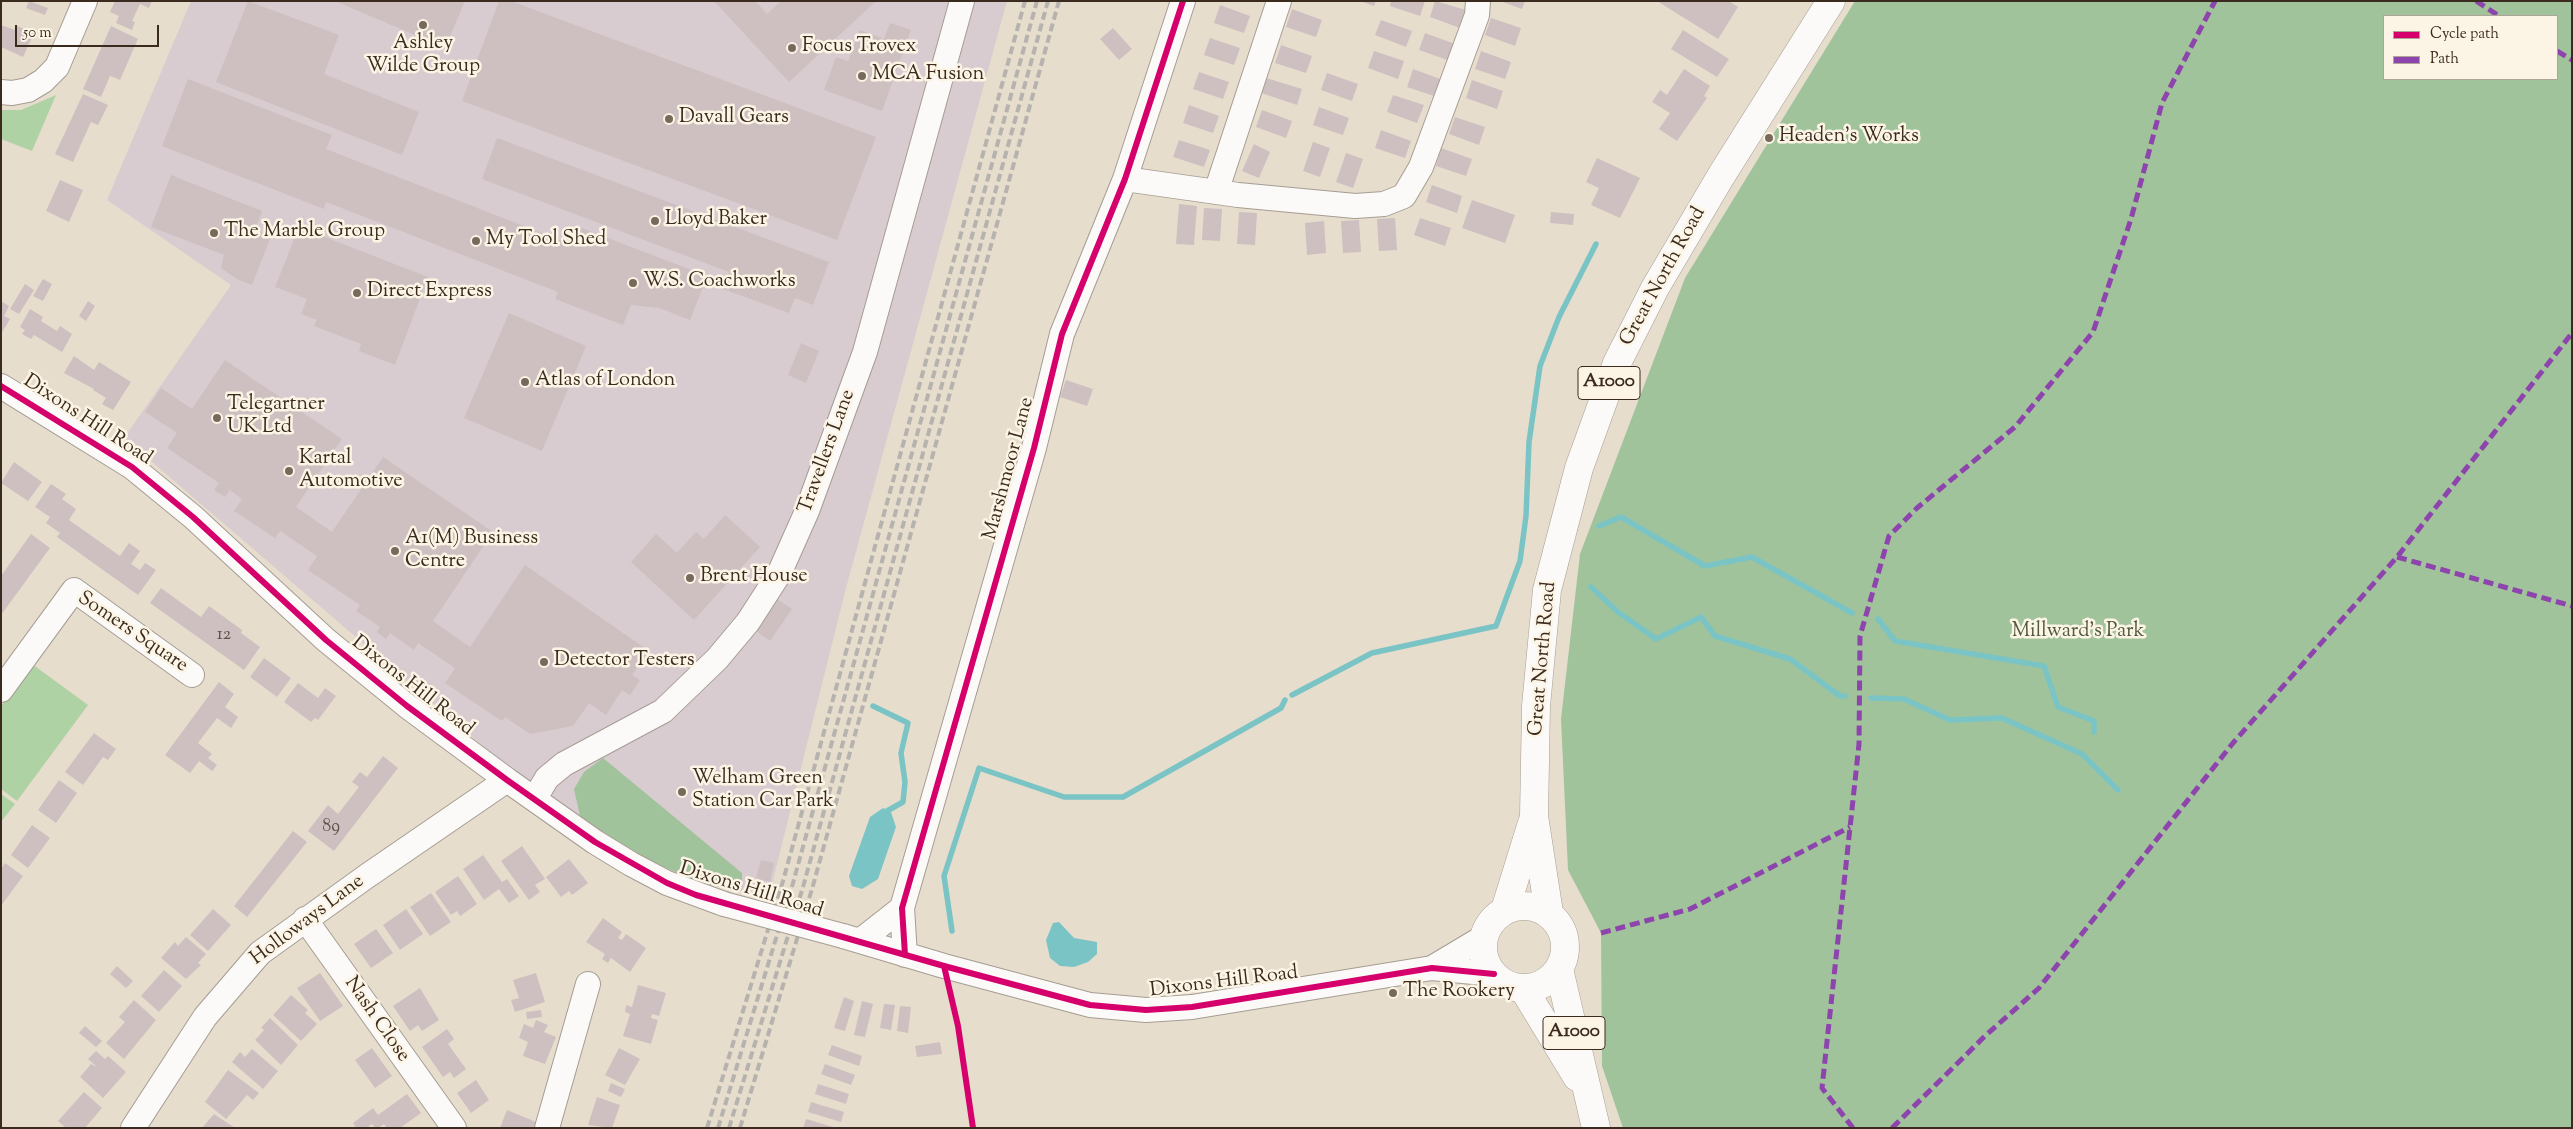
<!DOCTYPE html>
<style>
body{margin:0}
#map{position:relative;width:2573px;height:1129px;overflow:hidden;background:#e7ddcd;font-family:"Sorts Mill Goudy",serif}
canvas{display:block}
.frame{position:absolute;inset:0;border:2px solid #3b2a1e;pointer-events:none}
.legend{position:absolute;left:2383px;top:15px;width:175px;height:65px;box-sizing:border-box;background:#fcf5e5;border:1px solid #afa495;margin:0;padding:6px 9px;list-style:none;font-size:15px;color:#3b2a1e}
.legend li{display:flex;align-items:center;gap:10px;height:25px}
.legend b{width:25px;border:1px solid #afa495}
.scale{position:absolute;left:15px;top:25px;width:144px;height:22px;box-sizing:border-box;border:2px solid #3b2a1e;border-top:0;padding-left:6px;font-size:15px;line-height:18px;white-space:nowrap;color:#3b2a1e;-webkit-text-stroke:4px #fcf5e5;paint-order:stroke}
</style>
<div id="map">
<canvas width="2573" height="1129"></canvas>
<div class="frame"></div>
<ul class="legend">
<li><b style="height:6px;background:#d6006c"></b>Cycle path</li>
<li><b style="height:6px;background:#8e44ad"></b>Path</li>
</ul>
<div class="scale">50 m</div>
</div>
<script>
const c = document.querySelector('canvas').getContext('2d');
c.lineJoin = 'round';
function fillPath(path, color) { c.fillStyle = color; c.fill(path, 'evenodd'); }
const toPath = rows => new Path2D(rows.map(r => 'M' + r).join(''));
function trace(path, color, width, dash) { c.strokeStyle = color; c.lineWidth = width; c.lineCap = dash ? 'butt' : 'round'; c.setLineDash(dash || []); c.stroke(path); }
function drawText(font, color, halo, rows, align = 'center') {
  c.font = font + ' "Sorts Mill Goudy",serif'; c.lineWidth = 5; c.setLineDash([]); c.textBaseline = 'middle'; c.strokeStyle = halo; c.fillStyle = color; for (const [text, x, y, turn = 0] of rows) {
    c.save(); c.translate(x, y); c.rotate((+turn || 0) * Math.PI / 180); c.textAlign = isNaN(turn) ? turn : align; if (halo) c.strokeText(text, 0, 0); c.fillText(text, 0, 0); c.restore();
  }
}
fillPath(toPath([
 [191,1,1007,1,846,588,769,896,699,883,630,851,506,766,124,438,231,285,107,200]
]), '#d9ccd0');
fillPath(toPath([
 [56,95,32,151,1,139,1,110,21,110],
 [32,664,88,705,17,801,1,789,1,706],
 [1,794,15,804,1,822]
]), '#afd2a5');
fillPath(toPath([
 [1855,1,2572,1,2572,1128,1623,1128,1602,1066,1601,933,1568,870,1561,719,1580,554,1685,278],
 [2384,16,2557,16,2557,79,2384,79],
 [603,758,742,873,742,891,699,883,630,851,580,816,574,789,584,772]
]), '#a1c39b');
fillPath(toPath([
 [883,808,891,812,896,827,878,879,862,889,852,886,849,876,870,817],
 [1059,922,1074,938,1097,942,1097,954,1088,962,1074,967,1060,966,1050,958,1046,940,1053,923]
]), '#7ac4c5');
trace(toPath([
 [1599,526,1621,517,1705,566,1752,557,1852,613],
 [1591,587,1618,612,1656,639,1701,617,1715,636,1790,659,1840,696,1845,696],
 [1878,619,1895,641,2044,666,2058,707,2094,721,2094,732],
 [1292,695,1372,653,1496,626,1520,561,1526,516,1529,442,1540,366,1559,317,1596,244],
 [1871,698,1904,699,1950,720,2002,718,2082,754,2118,790],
 [873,706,908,723,901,753,905,782,903,802,887,811],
 [952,931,944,876,979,768,1064,797,1123,797,1281,708,1285,700]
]), '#7ac4c5', 5.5);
fillPath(toPath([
 [29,1,48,8,45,15,26,8],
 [115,1,152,1,149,8,140,4,132,21,135,22,132,30,116,23,119,16,110,12],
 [248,1,339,35,324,74,419,112,402,155,216,82],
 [335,1,465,1,445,48],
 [499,1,511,1,876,137,837,240,462,101],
 [755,1,767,14,781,1,876,1,789,82,715,2],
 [1360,1,1376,1,1374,6],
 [1391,1,1425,1,1420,16,1390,6],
 [1435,1,1466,10,1460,28,1430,17],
 [1500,1,1525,1,1522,9],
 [1657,1,1729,1,1738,7,1718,39],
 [1220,5,1250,16,1244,33,1214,23],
 [1292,9,1322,20,1316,37,1286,27],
 [1491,18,1521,28,1515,46,1485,35],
 [1381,20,1412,31,1406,47,1375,35],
 [890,23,911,30,882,111,824,90,836,57,848,61,860,30,884,39],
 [1,25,15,30,17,26,34,33,23,57,1,47],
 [111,26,138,39,120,80,110,76,101,97,83,89],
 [1113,28,1132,49,1119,60,1100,39],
 [1683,30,1729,59,1717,77,1671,49],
 [1425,33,1455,44,1450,61,1419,50],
 [1210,38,1240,48,1234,65,1204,55],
 [1281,45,1312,56,1306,73,1275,63],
 [1374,51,1404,61,1398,79,1368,68],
 [1481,51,1511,62,1505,79,1475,69],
 [1413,69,1443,80,1437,97,1407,87],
 [1684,69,1710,86,1704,96,1707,98,1677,141,1659,129,1670,113,1652,102,1660,90,1667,95],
 [1199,72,1229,82,1223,99,1193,89],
 [1327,73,1358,84,1352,101,1321,90],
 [1263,77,1302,89,1297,105,1258,92],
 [188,79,332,135,326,149,575,246,582,228,707,276,690,320,659,308,631,305,623,325,555,299,558,292,326,202,324,209,162,146],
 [1472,80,1503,91,1497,109,1466,98],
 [83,94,108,105,98,125,91,122,73,162,55,154],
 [1393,95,1424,105,1417,123,1387,112],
 [1189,105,1219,116,1213,133,1183,123],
 [1319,107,1349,118,1343,135,1313,125],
 [1262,110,1292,121,1286,138,1256,127],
 [1455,117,1485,127,1479,145,1449,134],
 [1381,130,1411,141,1405,158,1375,148],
 [497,138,829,262,813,305,795,298,789,313,723,289,729,272,482,179],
 [1179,140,1210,150,1204,167,1173,157],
 [1313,142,1330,148,1320,177,1303,171],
 [1254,144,1270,152,1259,178,1242,171],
 [1441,148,1472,159,1466,176,1436,166],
 [1346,153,1363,159,1353,188,1336,182],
 [1597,158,1640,178,1620,218,1591,205,1599,188,1586,182],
 [171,175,262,211,255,230,271,236,252,285,237,279,221,268,224,255,151,227],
 [60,180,83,190,69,222,46,211],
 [1432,185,1462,196,1457,213,1426,202],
 [1472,200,1515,215,1505,243,1462,228],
 [1179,204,1197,206,1194,245,1176,244],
 [1204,208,1222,209,1220,241,1202,240],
 [1239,212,1257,213,1255,245,1237,244],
 [1551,212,1574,214,1573,225,1550,223],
 [1395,218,1397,250,1379,251,1377,219],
 [1420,218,1451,228,1445,246,1414,235],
 [1359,220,1361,252,1343,253,1341,221],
 [1324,221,1326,253,1307,255,1305,223],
 [299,227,428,277,395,365,359,351,361,344,314,326,317,320,301,314,307,299,275,287],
 [43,279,52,284,43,301,33,296],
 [25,284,34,290,19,314,10,309],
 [1,301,9,306,4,316,10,319,1,334],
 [88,301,95,306,86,321,79,316],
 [30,309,43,317,41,321,57,331,60,326,72,334,62,352,34,335,31,339,22,334,25,330,20,327],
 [509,313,586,346,542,451,464,418],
 [801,343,819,351,806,383,788,375],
 [74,356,94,370,99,362,131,382,113,410,102,404,106,398,93,390,94,389,64,373],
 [225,360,342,439,296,507,332,532,383,457,493,532,433,621,470,647,525,565,649,651,632,675,640,680,630,695,622,690,606,715,589,703,573,726,530,734,505,717,502,721,445,683,455,668,418,643,414,650,390,633,386,639,377,632,380,627,356,611,360,605,308,570,317,556,280,531,275,538,234,511,242,499,230,490,225,497,214,490,219,483,167,448,177,433,145,412,161,388,192,409],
 [1066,380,1093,389,1087,406,1060,397],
 [14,462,42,482,28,501,1,483],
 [51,484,66,494,62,499,76,509,69,520,120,556,129,543,140,551,131,564,140,570,145,563,156,570,138,595,57,537,60,533,46,523,50,517,35,507],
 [725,515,760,547,694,620,631,562,656,534,677,553,696,532,704,539],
 [31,534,50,548,1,615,1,576],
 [161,588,201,617,209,606,242,630,241,633,260,647,244,670,150,603],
 [777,599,792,609,770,641,755,630],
 [264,658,291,678,277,697,250,677],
 [219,682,234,694,225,707,238,717,231,728,217,718,198,743,212,754,208,758,217,765,212,771,199,761,190,773,165,755],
 [298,683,318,698,325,688,336,696,318,720,315,718,311,722,284,702],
 [94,733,116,749,108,760,103,757,83,785,65,772],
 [383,756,398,768,334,851,308,831,328,805,338,814,359,787,352,782,360,772,367,777],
 [59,780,77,793,56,823,38,810],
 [32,825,50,838,28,868,11,855],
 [293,831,307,842,247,917,234,906],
 [522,846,545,879,535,885,540,892,529,900,501,861],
 [483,855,502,882,507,879,519,896,509,903,499,889,484,900,463,869],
 [569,859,588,883,572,895,569,891,561,897,546,877],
 [761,860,774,863,770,882,756,878],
 [5,863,23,876,1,906,1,869],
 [458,876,477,904,460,916,457,911,451,915,435,892],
 [431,893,451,922,430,936,410,907],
 [213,909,231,925,208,951,190,935],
 [406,909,423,934,400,950,383,925],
 [603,918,622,932,618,938,622,940,626,934,646,948,630,972,611,958,608,963,602,959,605,954,586,942],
 [376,929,393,953,371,968,354,944],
 [186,937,206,954,198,963,201,965,186,979,161,958,175,942,178,946],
 [117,966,133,981,126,988,110,974],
 [164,970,182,986,159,1012,141,996],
 [320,973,343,1006,320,1021,297,988],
 [536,973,545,1002,515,1012,511,1000,519,998,513,980],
 [638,985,666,993,659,1016,652,1014,651,1018,658,1020,651,1044,623,1036,630,1014,625,1012,626,1005,632,1007],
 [420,988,439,1020,422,1031,418,1025,410,1031,393,1006],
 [291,995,308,1010,305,1013,317,1024,301,1041,273,1015],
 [844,997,854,1001,845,1031,834,1028],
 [134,1000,156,1020,124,1059,106,1043,125,1022,119,1017],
 [862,1001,873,1004,865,1037,854,1035],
 [884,1004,895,1005,891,1030,880,1028],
 [900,1006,911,1007,908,1033,897,1031],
 [541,1010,542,1017,527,1019,526,1012],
 [270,1018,298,1045,281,1065,255,1040,264,1030,261,1028],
 [536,1020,548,1025,544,1032,556,1037,545,1064,523,1056,528,1042,519,1038,524,1024,533,1028],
 [85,1026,102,1041,96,1047,79,1033],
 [447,1029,454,1039,448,1044,466,1069,454,1078,450,1072,443,1077,422,1047],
 [940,1042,942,1054,917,1057,915,1046],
 [832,1045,862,1056,859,1066,828,1055],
 [372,1048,392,1076,375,1088,355,1060],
 [619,1048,640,1059,625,1085,605,1075],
 [252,1049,278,1071,263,1089,232,1062,240,1052,245,1057],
 [96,1051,105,1059,108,1056,126,1072,103,1098,80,1077,91,1064,97,1067,88,1059],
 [825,1064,855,1075,851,1085,821,1074],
 [228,1070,259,1093,253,1100,247,1095,226,1119,205,1102],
 [476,1080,489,1100,471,1113,457,1093],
 [611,1083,625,1089,621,1097,608,1091],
 [818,1084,849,1094,846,1104,815,1094],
 [84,1092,102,1108,85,1128,66,1128,58,1121],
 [407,1094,421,1113,400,1128,387,1128,384,1124,378,1128,375,1128,372,1124,367,1128,356,1128,353,1123,373,1108,378,1115],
 [597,1097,620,1105,612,1128,588,1125],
 [811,1102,844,1112,841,1122,808,1112],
 [507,1110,536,1122,533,1128,500,1128],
 [214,1114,235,1128,202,1128],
 [806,1119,833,1127,833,1128,803,1128]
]), '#cec0c0');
const minor = toPath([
 [1,92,12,93,28,90,43,81,57,67,85,1],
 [1125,179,1238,195,1355,206,1384,204,1404,196,1421,167,1477,15,1478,1],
 [1216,192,1279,1],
 [1,386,132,467,193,517,326,640,407,706,507,780,595,842,631,864,667,883,724,904],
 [1,690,74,590,192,675],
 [535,798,547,778,564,764,663,711,717,659,748,622,779,574,807,511,865,352,962,1],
 [305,919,454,1128],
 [843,936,944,966,1090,1005,1146,1010,1192,1007,1432,968,1494,974],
 [860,941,902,908],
 [905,955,902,908,1034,448,1062,334,1125,179,1183,1],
 [1432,968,1484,937],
 [133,1128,205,1017,260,953,367,876,507,780],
 [547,1128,588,984]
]);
const major = toPath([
 '1483 947a41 41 0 1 1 82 0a41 41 0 1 1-82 0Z',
 [1505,910,1532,823],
 [1549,913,1534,816,1536,706,1547,590,1579,468,1617,363,1655,288,1721,176,1831,1],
 [1559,969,1596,1128],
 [1523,988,1577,1077]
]);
trace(minor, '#a59d93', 26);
trace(major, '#a59d93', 29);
trace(minor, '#fbfaf8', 24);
trace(major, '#fbfaf8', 28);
trace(toPath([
 [707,1128,783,881,1025,1],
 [718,1128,793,883,1037,1],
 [729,1128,803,887,1048,1],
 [740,1128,812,889,1059,1]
]), '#b6b2ae', 4, [8, 4]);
const minorBridge = toPath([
 [724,904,843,936]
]);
trace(minorBridge, '#a59d93', 26, []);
trace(minorBridge, '#fbfaf8', 24);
trace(toPath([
 [2476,1,2499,16],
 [2557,51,2572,60],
 [2397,557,2572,606],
 [1601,933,1690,909,1850,827],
 [1853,1128,1822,1088,1859,744,1860,636,1889,536,1917,508,2015,427,2093,332,2131,219,2162,103,2215,1],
 [1892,1128,1985,1036,2039,988,2233,743,2397,557,2572,333]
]), '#8e44ad', 5, [10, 5]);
trace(toPath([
 [1,386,132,467,193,517,326,640,407,706,507,780,595,842,667,883,696,895,944,966,1090,1005,1146,1010,1192,1007,1432,968,1494,974],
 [905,955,902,908,1034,448,1062,334,1125,179,1183,1],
 [944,966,958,1026,973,1128]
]), '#d6006c', 6);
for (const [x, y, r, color] of [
 [423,25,5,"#77695b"],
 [792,48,5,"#77695b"],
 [862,76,5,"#77695b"],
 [669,119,5,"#77695b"],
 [1769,138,5,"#77695b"],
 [655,221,5,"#77695b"],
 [214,233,5,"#77695b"],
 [476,241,5,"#77695b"],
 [633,283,5,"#77695b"],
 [357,293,5,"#77695b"],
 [525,382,5,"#77695b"],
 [217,418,5,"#77695b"],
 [289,471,5,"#77695b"],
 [395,551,5,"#77695b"],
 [690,578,5,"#77695b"],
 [544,662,5,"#77695b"],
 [682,792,5,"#77695b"],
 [1393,993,5,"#77695b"]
]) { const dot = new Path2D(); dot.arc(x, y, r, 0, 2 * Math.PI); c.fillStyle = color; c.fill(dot); trace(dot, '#fcf5e5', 2); }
drawText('18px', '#605046', null, [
 ["12",224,636],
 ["89",331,828]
]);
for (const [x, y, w] of [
 [1609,383,62],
 [1574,1033,62]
]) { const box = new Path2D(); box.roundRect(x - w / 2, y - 16.5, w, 33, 4); c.fillStyle = '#fcf5e5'; c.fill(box); trace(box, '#3b2a1e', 1); }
drawText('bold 19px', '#3b2a1e', null, [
 ["A1000",1609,383],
 ["A1000",1574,1033]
]);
drawText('20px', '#3b2a1e', '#fcf5e5', [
 ["Ashley",423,45,"center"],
 ["Wilde Group",423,68,"center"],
 ["Focus Trovex",802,48],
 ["MCA Fusion",872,76],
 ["Davall Gears",679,119],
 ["Headen's Works",1779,138],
 ["Lloyd Baker",665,221],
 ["The Marble Group",224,233],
 ["My Tool Shed",486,241],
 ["W.S. Coachworks",643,283],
 ["Direct Express",367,293],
 ["Atlas of London",535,382],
 ["Telegartner",227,406],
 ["UK Ltd",227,429],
 ["Kartal",299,460],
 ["Automotive",299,483],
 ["A1(M) Business",405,540],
 ["Centre",405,563],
 ["Brent House",700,578],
 ["Detector Testers",554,662],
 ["Welham Green",692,780],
 ["Station Car Park",692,803],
 ["The Rookery",1403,993]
], 'left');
drawText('20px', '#3b2a1e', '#fcf5e5', [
 ["Great North Road",1664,277,-61],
 ["Dixons Hill Road",87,421,33],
 ["Travellers Lane",828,452,-70],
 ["Marshmoor Lane",1010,469,-75],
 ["Somers Square",132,633,34],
 ["Great North Road",1544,659,-85],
 ["Dixons Hill Road",412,687,38],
 ["Dixons Hill Road",751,891,17],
 ["Holloways Lane",308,921,-37],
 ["Dixons Hill Road",1224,983,-7],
 ["Nash Close",376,1020,55]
]);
drawText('20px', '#505a3d', '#fcf5e5', [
 ["Millward's Park",2078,633]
]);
</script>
